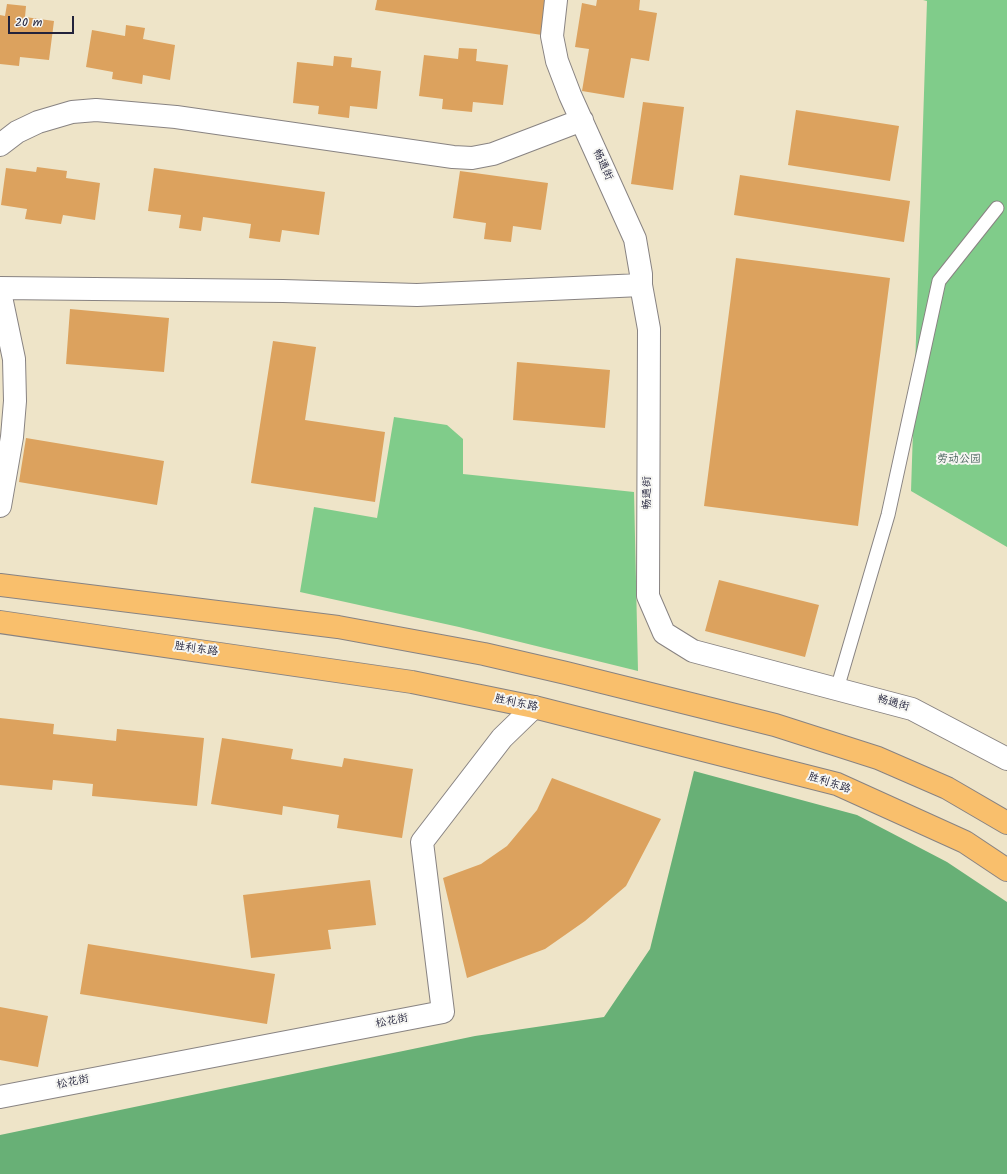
<!DOCTYPE html>
<meta charset="utf-8">
<style>
body{margin:0}
#map{position:relative;width:1007px;height:1174px;overflow:hidden;background:#eee4c8;font-family:Kalam,sans-serif}
canvas{display:block}
.scale{position:absolute;left:8px;top:16px;width:66px;height:18px;box-sizing:border-box;border:2px solid #22223b;border-top:0;padding-left:5px;font-size:12px;line-height:14px;white-space:nowrap;color:#22223b;-webkit-text-stroke:3px #f6f6f2;paint-order:stroke}
</style>
<div id="map">
<canvas width="1007" height="1174"></canvas>
<div class="scale">20 m</div>
</div>
<script>
const c = document.querySelector('canvas').getContext('2d');
c.lineJoin = 'round';
function fillPath(path, color) { c.fillStyle = color; c.fill(path, 'evenodd'); }
const toPath = rows => new Path2D(rows.map(r => 'M' + r).join(''));
function trace(path, color, width, dash) { c.strokeStyle = color; c.lineWidth = width; c.lineCap = dash ? 'butt' : 'round'; c.setLineDash(dash || []); c.stroke(path); }
function drawText(font, color, halo, rows, align = 'center') {
  c.font = font + ' Kalam,"LXGW WenKai TC",sans-serif'; c.lineWidth = 4; c.setLineDash([]); c.textBaseline = 'middle'; c.strokeStyle = halo; c.fillStyle = color; for (const [text, x, y, turn = 0] of rows) {
    c.save(); c.translate(x, y); c.rotate((+turn || 0) * Math.PI / 180); c.textAlign = isNaN(turn) ? turn : align; if (halo) c.strokeText(text, 0, 0); c.fillText(text, 0, 0); c.restore();
  }
}
fillPath(toPath([
 [923,0,1007,0,1007,547,911,491,927,1],
 [394,417,447,425,463,439,463,474,634,492,638,671,459,627,300,592,314,507,377,518]
]), '#80cc8a');
fillPath(toPath([
 [694,771,857,815,947,862,1007,902,1007,1174,0,1174,0,1135,475,1036,604,1017,650,949]
]), '#68b076');
fillPath(toPath([
 [377,0,547,0,542,35,375,10],
 [597,0,640,0,639,10,657,13,649,61,631,58,624,98,582,91,589,49,575,47,582,3,596,6],
 [7,4,26,6,25,17,54,21,49,60,20,57,19,66,0,64,0,15,5,16],
 [126,25,145,28,143,39,175,45,170,80,143,75,142,84,112,79,113,72,86,67,92,30,125,36],
 [459,48,477,49,476,61,508,65,503,105,473,102,472,112,442,109,443,99,419,96,424,55,458,59],
 [334,56,352,58,351,67,381,71,377,109,350,106,349,118,318,114,319,106,293,103,297,62,333,66],
 [643,102,684,107,673,190,631,184],
 [796,110,899,126,890,181,788,165],
 [37,167,67,171,66,178,100,183,95,220,63,215,61,224,25,219,27,209,1,205,6,168,36,172],
 [154,168,325,192,319,235,282,230,280,242,249,238,251,224,203,217,201,231,179,228,181,215,148,211],
 [460,171,548,183,541,230,513,226,511,242,484,239,486,223,453,218],
 [740,175,910,201,904,242,734,215],
 [736,258,890,278,858,526,704,506],
 [70,309,169,318,164,372,66,364],
 [273,341,316,347,305,420,385,432,375,502,251,483],
 [517,362,610,370,605,428,513,420],
 [26,438,164,461,157,505,19,482],
 [719,580,819,605,805,657,705,631],
 [0,718,54,724,53,734,116,741,117,729,204,738,197,806,92,796,93,784,53,780,52,790,0,785],
 [222,738,293,749,291,759,342,767,344,758,413,769,402,838,337,828,339,815,283,806,282,815,211,804],
 [552,778,661,819,626,886,585,921,545,949,467,978,443,878,481,864,507,846,537,810],
 [370,880,376,925,328,930,331,949,251,958,243,895],
 [88,944,275,974,267,1024,80,994],
 [0,1007,48,1016,38,1067,0,1060]
]), '#dca25e');
const service = toPath([
 [837,689,888,515,939,281,997,208]
]);
const minor = toPath([
 [556,0,552,36,557,61,570,95,635,239,641,274,641,285,649,329,648,596,664,633,693,651,912,709,1007,759],
 [0,145,17,132,38,122,72,112,96,110,176,117,453,157,472,158,493,154,582,120],
 [0,288,283,291,417,295,641,285],
 [0,292,14,359,15,401,12,437,0,506],
 [0,1097,443,1012,422,842,502,738,534,707]
]);
const primary = toPath([
 [0,585,338,627,484,654,566,673,775,725,878,758,947,788,1007,823],
 [0,622,412,682,534,707,837,784,965,842,1007,870]
]);
trace(service, '#888382', 15);
trace(minor, '#888382', 24);
trace(primary, '#888382', 24);
trace(service, '#fff', 13);
trace(minor, '#fff', 22);
trace(primary, '#f9bf6c', 22);
drawText('11px', '#22223b', '#f6f6f2', [
 ["畅通街",602,165,66],
 ["畅通街",648,493,-90],
 ["胜利东路",196,650,8],
 ["胜利东路",516,704,12],
 ["畅通街",893,704,16],
 ["胜利东路",829,784,18],
 ["松花街",392,1022,-11],
 ["松花街",73,1083,-11]
]);
drawText('11px', '#435e57', '#f6f6f2', [
 ["劳动公园",959,460]
]);
</script>
